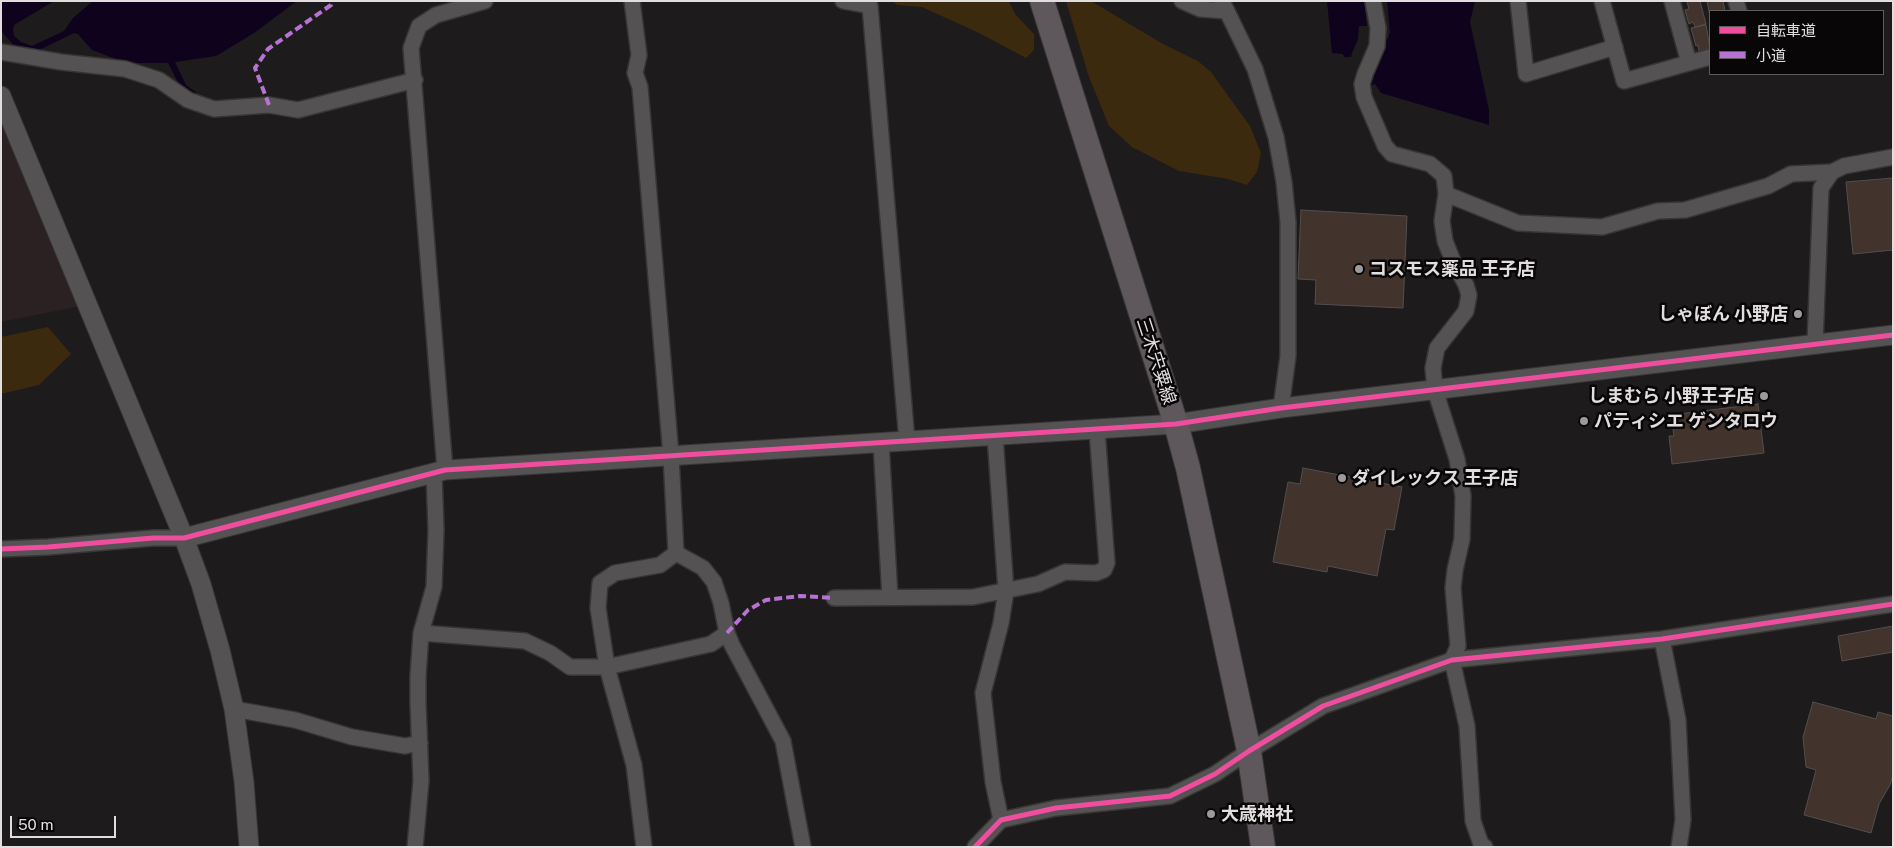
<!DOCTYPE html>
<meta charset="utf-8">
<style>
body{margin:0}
#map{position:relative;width:1894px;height:848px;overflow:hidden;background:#1e1b1c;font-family:"Public Sans","Noto Sans JP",sans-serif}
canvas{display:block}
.frame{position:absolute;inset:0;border:2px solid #e2dedf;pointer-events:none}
.legend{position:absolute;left:1709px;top:10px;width:175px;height:65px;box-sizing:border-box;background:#080606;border:1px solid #5f5c5d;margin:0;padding:6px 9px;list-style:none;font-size:15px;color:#e2dedf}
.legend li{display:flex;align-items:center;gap:10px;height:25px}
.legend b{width:25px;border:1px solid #5f5c5d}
.scale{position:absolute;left:10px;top:816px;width:106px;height:22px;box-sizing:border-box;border:2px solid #e2dedf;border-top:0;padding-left:6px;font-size:15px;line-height:18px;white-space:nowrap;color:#e2dedf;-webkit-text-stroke:4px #080606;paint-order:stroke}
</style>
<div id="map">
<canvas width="1894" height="848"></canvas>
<div class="frame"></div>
<ul class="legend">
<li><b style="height:6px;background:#ef4d9e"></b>自転車道</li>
<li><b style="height:6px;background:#b673d3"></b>小道</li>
</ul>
<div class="scale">50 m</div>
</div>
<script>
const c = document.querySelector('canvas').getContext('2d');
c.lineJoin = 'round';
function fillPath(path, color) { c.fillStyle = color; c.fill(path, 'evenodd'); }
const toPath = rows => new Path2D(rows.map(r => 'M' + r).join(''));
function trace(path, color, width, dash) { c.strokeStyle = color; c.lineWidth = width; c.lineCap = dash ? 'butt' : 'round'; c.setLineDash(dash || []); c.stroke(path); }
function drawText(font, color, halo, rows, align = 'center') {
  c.font = font + ' "Public Sans","Noto Sans JP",sans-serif'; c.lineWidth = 5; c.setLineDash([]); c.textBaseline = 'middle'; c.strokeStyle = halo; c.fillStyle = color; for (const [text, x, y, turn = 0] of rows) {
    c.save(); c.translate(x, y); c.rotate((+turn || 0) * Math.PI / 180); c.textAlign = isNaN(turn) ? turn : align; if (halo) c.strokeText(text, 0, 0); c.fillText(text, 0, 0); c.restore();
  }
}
fillPath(toPath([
 [1,112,81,306,1,322]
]), '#2b2123');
fillPath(toPath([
 [892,1,1009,1,1015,14,1034,34,1034,50,1026,58,979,33,922,7,897,5],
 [1066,1,1091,1,1163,44,1198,61,1211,72,1250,126,1261,153,1257,172,1247,185,1228,179,1179,171,1132,147,1109,126,1089,77],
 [48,327,71,354,39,385,1,394,1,337]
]), '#3b2a0d');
fillPath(toPath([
 [1,1,54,1,14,25,13,29,14,36,21,42,32,46,64,31,73,18,93,1,297,1,254,33,216,56,175,62,186,85,197,93,191,93,179,84,168,63,139,63,121,61,92,50,78,34,74,33,33,53,16,48,1,31],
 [1327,1,1364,1,1367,26,1359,26,1358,39,1352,53,1351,57,1344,57,1343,54,1332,53],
 [1387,1,1475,1,1470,22,1489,110,1489,125,1381,93,1375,84,1368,86,1374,78,1370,72,1383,43,1388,38,1390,32]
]), '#0f021d');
const building = toPath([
 [1691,1,1700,1,1706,24,1695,27,1693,22,1689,24,1685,10,1689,9,1687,2,1691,1],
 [1707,1,1723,1,1725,11,1710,11,1710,16,1707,1],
 [1706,25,1710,48,1699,51,1698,45,1696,46,1691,28,1706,25],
 [1893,178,1893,250,1853,254,1846,182,1893,178],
 [1301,210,1407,216,1403,308,1315,304,1316,280,1298,279,1301,210],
 [1758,404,1764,453,1672,464,1669,436,1674,436,1671,415,1758,404],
 [1303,468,1402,487,1394,530,1386,529,1377,576,1328,566,1327,572,1273,562,1288,482,1300,484,1303,468],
 [1893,626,1893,652,1842,661,1838,636,1893,626],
 [1813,702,1876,719,1878,712,1893,716,1893,775,1890,785,1879,804,1871,833,1804,815,1816,770,1806,767,1803,737,1813,702]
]);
fillPath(building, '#42332c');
trace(building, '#524f4f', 1);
const minor = toPath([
 [632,1,639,55,635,73,640,87,671,456,676,553,703,568,714,582,721,603,727,633,732,645,783,741,803,847],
 [843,1,870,6,907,441],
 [1182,1,1200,9,1227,11],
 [1222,1,1255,69,1276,137,1284,182,1288,222,1288,356,1281,408],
 [1373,1,1378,28,1377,46,1365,74,1362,84,1364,97,1385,146,1392,154,1430,164,1444,176,1446,194,1442,221,1445,241,1453,261,1466,285,1469,295,1466,311,1437,348,1433,368,1435,390,1457,459,1463,496,1462,539,1455,570,1453,588,1458,646,1452,660,1467,726,1473,821,1481,844,1485,847],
 [1518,1,1526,74,1615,47],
 [1602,1,1624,81,1710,57],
 [1672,1,1689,63],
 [1736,1,1739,11],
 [1,52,61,62,125,69,159,80,188,100,214,109,269,105,298,110,415,80],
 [1446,194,1518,223,1602,227,1658,211,1685,210,1768,186,1791,174,1832,172],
 [1815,344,1821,188,1832,172,1844,166,1893,157],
 [995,436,1006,591,1001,623,983,693,993,782,1001,820],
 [881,443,890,597],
 [445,470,411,48,419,26,436,15,485,1],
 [1,549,48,547,153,538,184,538],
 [834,598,973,597,1038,584,1065,572,1096,573,1104,570,1107,563,1097,430],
 [421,633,525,641,550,653,570,667,607,667,711,644,727,633],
 [1662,639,1678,720,1683,820,1679,847],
 [234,709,295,720,352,737,405,746,420,743],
 [415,847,421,781,418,703,418,676,421,633,434,587,436,530,434,472],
 [644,847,634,765,607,667,598,608,600,583,615,573,660,565,676,553],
 [975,847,1001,820,1056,808,1170,796,1215,774,1249,751,1323,706,1452,660,1662,639,1893,604]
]);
const tertiary = toPath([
 [1,96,184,538,201,584,220,650,234,709,244,782,249,847],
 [184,538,445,470,1176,424,1281,408,1893,335]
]);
const primary = toPath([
 [1042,1,1176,424,1188,468,1249,751,1263,847]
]);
trace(minor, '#373535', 18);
trace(tertiary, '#373535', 21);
trace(primary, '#373535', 26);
trace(minor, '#545253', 15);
trace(tertiary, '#545253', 19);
trace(primary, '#5e575b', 24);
trace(toPath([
 [269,105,255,68,268,49,331,5,332,1],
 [727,633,748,610,766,600,800,596,834,598]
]), '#b673d3', 4, [8, 4]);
trace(toPath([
 [1,549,48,547,153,538,184,538,445,470,1176,424,1281,408,1893,335],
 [975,847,1001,820,1056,808,1170,796,1215,774,1249,751,1323,706,1452,660,1662,639,1893,604]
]), '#ef4d9e', 5);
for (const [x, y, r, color] of [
 [1359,269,5,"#9d9a9b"],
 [1798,314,5,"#9d9a9b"],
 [1764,396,5,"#9d9a9b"],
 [1584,421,5,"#9d9a9b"],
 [1342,478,5,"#9d9a9b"],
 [1211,814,5,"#9d9a9b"]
]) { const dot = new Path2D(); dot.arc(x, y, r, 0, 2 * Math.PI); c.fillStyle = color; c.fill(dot); trace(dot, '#080606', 2); }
drawText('bold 18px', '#e2dedf', '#080606', [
 ["コスモス薬品 王子店",1369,269],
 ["しゃぼん 小野店",1788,314,"right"],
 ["しまむら 小野王子店",1754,396,"right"],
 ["パティシエ ゲンタロウ",1594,421],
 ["ダイレックス 王子店",1352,478],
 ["大歳神社",1221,814]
], 'left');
drawText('18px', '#e2dedf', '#080606', [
 ["三木宍粟線",1156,361,72]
]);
</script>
